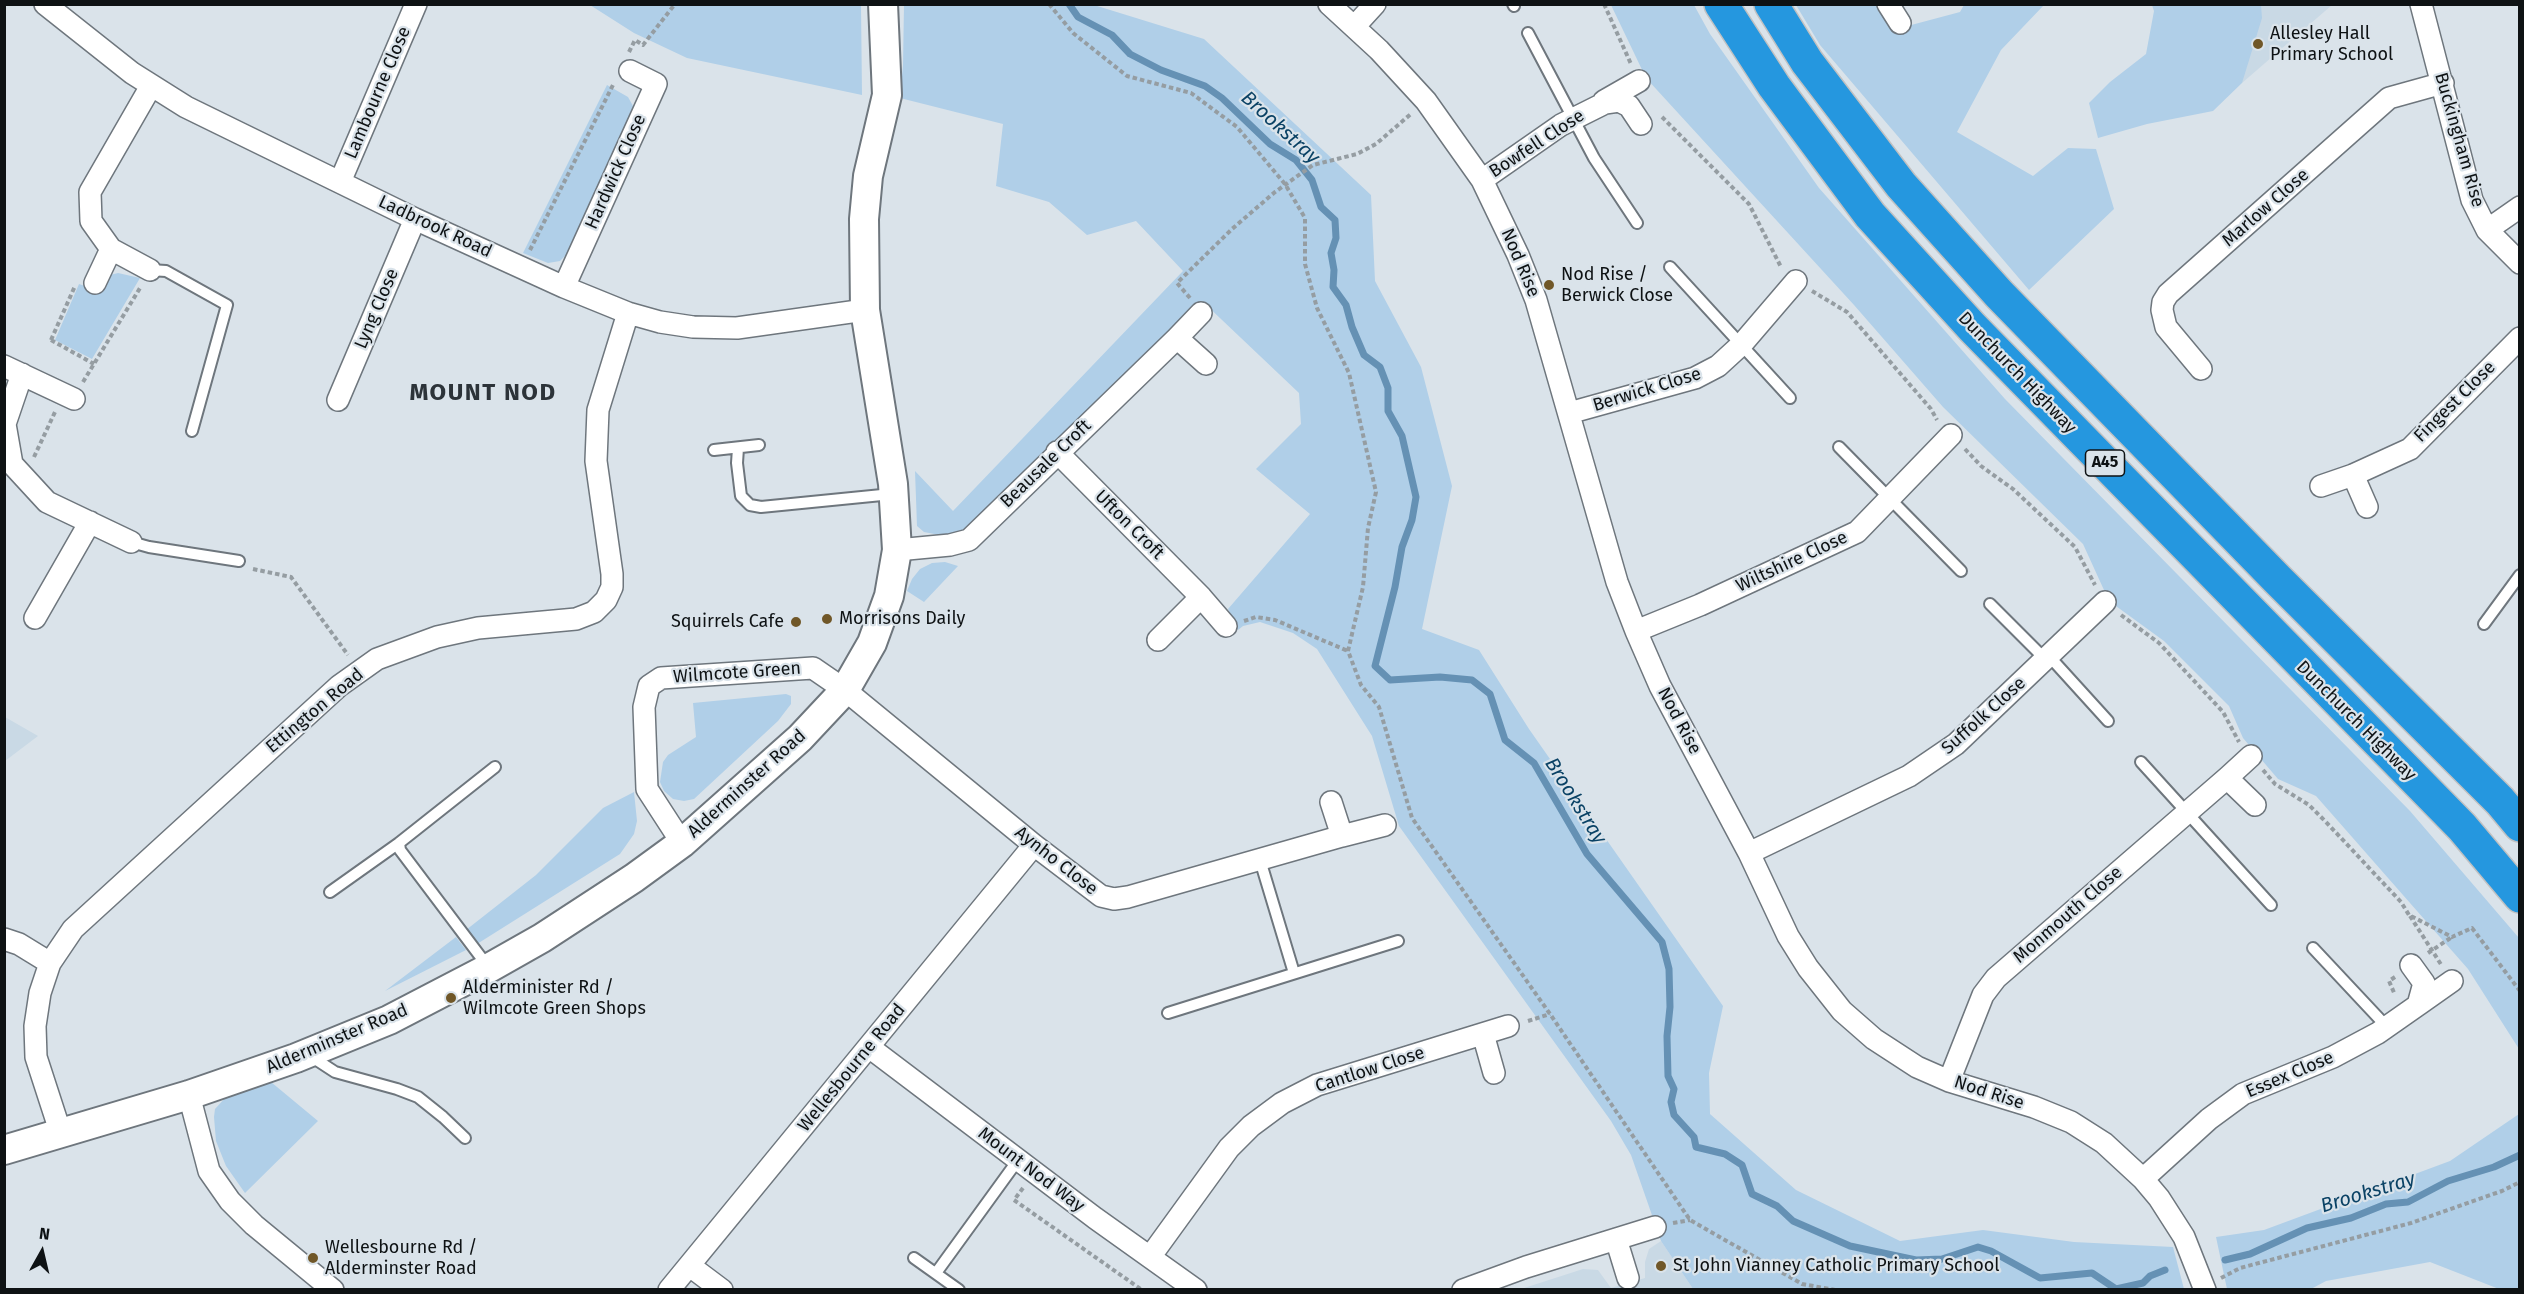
<!DOCTYPE html>
<style>
body{margin:0}
#map{position:relative;width:2524px;height:1294px;overflow:hidden;background:#dae3ea;font-family:"Fira Sans",sans-serif}
canvas{display:block}
.frame{position:absolute;inset:0;border:6px solid #0e1214;pointer-events:none}
.north{position:absolute;left:12px;top:1222px;width:60px;height:60px;-webkit-text-stroke:4px #dae3ea;paint-order:stroke;rotate:8deg;font-size:16px;font-weight:700;line-height:24px;text-align:center;color:#0e1214}
.north::after{content:'';display:block;margin:auto;width:21px;height:27px;background:#0e1214;clip-path:polygon(50% 0,100% 100%,50% 72%,0 100%)}
</style>
<div id="map">
<canvas width="2524" height="1294"></canvas>
<div class="frame"></div>
<div class="north">N</div>
</div>
<script>
const c = document.querySelector('canvas').getContext('2d');
c.lineJoin = 'round';
function fillPath(path, color) { c.fillStyle = color; c.fill(path, 'evenodd'); }
const toPath = rows => new Path2D(rows.map(r => 'M' + r).join(''));
function trace(path, color, width, dash) { c.strokeStyle = color; c.lineWidth = width; c.lineCap = dash ? 'butt' : 'round'; c.setLineDash(dash || []); c.stroke(path); }
function drawText(font, color, halo, rows, align = 'center') {
  c.font = font + ' "Fira Sans",sans-serif'; c.lineWidth = 4.5; c.setLineDash([]); c.textBaseline = 'middle'; c.strokeStyle = halo; c.fillStyle = color; for (const [text, x, y, turn = 0] of rows) {
    c.save(); c.translate(x, y); c.rotate((+turn || 0) * Math.PI / 180); c.textAlign = isNaN(turn) ? turn : align; if (halo) c.strokeText(text, 0, 0); c.fillText(text, 0, 0); c.restore();
  }
}
fillPath(toPath([
 [2215,4,2332,5,2242,83],
 [5,717,38,736,5,761],
 [1661,1241,1693,1289,1518,1290,1583,1269,1598,1270,1611,1288,1645,1278,1645,1262,1649,1249]
]), '#c9d9e5');
fillPath(toPath([
 [590,5,861,5,862,95,687,58,634,33],
 [904,5,1094,5,1204,39,1371,195,1375,281,1421,367,1452,486,1422,629,1479,650,1529,729,1723,1006,1709,1073,1710,1114,1796,1190,1900,1241,1983,1230,2074,1242,2173,1247,2184,1289,1693,1289,1661,1241,1631,1155,1611,1121,1399,826,1372,736,1317,649,1293,633,1260,622,1243,626,1238,630,1228,609,1310,514,1256,469,1301,424,1299,393,1202,301,972,529,950,537,924,532,917,526,915,471,953,511,1183,271,1136,221,1087,235,1049,202,996,186,1003,124,900,98,903,65],
 [1611,5,1694,5,1710,34,1819,188,2005,399,2410,811,2519,938,2519,1049,2468,969,2316,796,2278,779,2243,738,2229,706,2164,641,2109,601,2083,544,1943,407,1854,305,1646,78],
 [1796,5,1878,5,1900,28,1960,12,1964,5,2044,5,2001,50,1957,132,2033,176,2068,148,2096,149,2114,209,2029,290,1820,45],
 [2152,5,2261,5,2262,18,2242,83,2213,111,2147,124,2098,138,2089,103,2110,82,2146,54,2154,11],
 [607,85,628,97,633,106,631,125,568,253,560,261,548,263,523,253],
 [118,273,140,278,92,359,55,340,79,284,100,291,110,275],
 [945,562,958,566,924,602,907,591,912,579,920,569,932,563],
 [786,694,791,696,791,704,778,721,694,799,684,801,673,799,664,791,660,782,663,762,668,755,696,737,693,703],
 [634,792,637,821,634,834,620,854,477,944,466,930,536,875,603,808],
 [456,937,466,950,385,991],
 [271,1082,318,1121,245,1193,226,1166,216,1141,214,1117,215,1109,226,1097],
 [2519,1114,2519,1289,2499,1289,2430,1262,2326,1281,2311,1289,2227,1289,2216,1237,2264,1230,2450,1161]
]), '#b0cfe8');
trace(toPath([
 [1069,4,1078,17,1112,35,1130,54,1161,70,1205,86,1222,98,1270,144,1296,160,1312,180,1321,207,1335,220,1336,238,1331,253,1334,270,1333,287,1346,305,1352,327,1364,355,1380,367,1388,388,1388,411,1402,436,1416,497,1412,520,1402,547,1395,587,1375,666,1390,680,1440,677,1472,680,1490,694,1505,740,1534,763,1587,854,1662,942,1669,969,1670,1007,1667,1036,1668,1076,1674,1089,1671,1102,1674,1115,1694,1137,1696,1147,1725,1154,1742,1165,1752,1194,1777,1206,1793,1221,1850,1246,1916,1260,1942,1259,1978,1247,1991,1251,2040,1278,2092,1273,2116,1289,2143,1283,2150,1276,2165,1270],
 [2225,1260,2250,1254,2307,1228,2351,1218,2386,1204,2408,1202,2448,1181,2494,1167,2520,1155]
]), '#6591b4', 7);
const lane = toPath([
 [1513,4,1514,6],
 [1528,33,1594,158,1637,223],
 [1670,267,1790,398],
 [150,270,166,271,227,305,192,431],
 [1839,447,1961,571],
 [738,448,737,463,741,496,750,505,761,507,892,494],
 [714,450,759,445],
 [131,542,149,547,239,561],
 [1990,604,2045,659],
 [2484,624,2520,575],
 [2049,656,2108,721],
 [2141,762,2271,905],
 [1260,860,1294,973],
 [330,892,399,843],
 [2313,948,2387,1027],
 [489,968,400,850,399,843,495,767],
 [1168,1013,1398,941],
 [309,1055,335,1072,397,1089,418,1097,443,1117,465,1138],
 [914,1258,959,1290],
 [936,1273,1018,1160]
]);
const street = toPath([
 [45,4,132,73,186,107,415,219,564,287,628,313,660,322,693,327,737,328,865,310],
 [1329,4,1379,50,1426,101,1482,180,1518,255,1536,300,1617,582,1636,631,1660,686,1749,853,1788,936,1808,968,1842,1011,1874,1039,1917,1067,1949,1081,2034,1107,2071,1122,2104,1143,2143,1179,2159,1198,2184,1237,2205,1290],
 [1888,4,1900,23],
 [2421,4,2472,200,2487,230,2520,263],
 [1354,27,1375,4],
 [1604,101,1639,81],
 [1482,180,1561,125,1605,103,1619,101,1629,106,1641,124],
 [340,182,416,4],
 [2487,230,2520,207],
 [150,270,111,249,91,221,90,192,151,86],
 [95,283,111,249],
 [564,287,656,84,630,71],
 [1177,338,1201,313],
 [4,366,74,399],
 [2201,369,2166,327,2162,310,2163,302,2168,294,2389,98,2443,83],
 [22,374,5,424,12,464,47,502,131,542],
 [338,400,415,219],
 [1569,413,1695,378,1718,366,1742,344,1796,281],
 [1057,452,1201,597,1226,626],
 [2353,475,2367,507],
 [2321,486,2353,475,2410,449,2520,338],
 [897,550,950,545,969,540,1177,338,1206,364],
 [35,618,90,522],
 [1636,631,1700,605,1857,532,1951,435],
 [1158,640,1201,597],
 [2227,778,2251,756],
 [1342,836,1385,825],
 [682,843,647,789,644,707,649,686,661,678,813,668,845,690,1034,845,1101,896,1114,899,1128,897,1342,836,1331,802],
 [1749,853,1909,776,1956,744,2105,602],
 [4,939,19,944,50,963],
 [2418,1005,2452,981],
 [1483,1034,1494,1073],
 [869,1047,1095,1218,1196,1290],
 [1949,1081,1983,995,1996,978,2227,778,2255,805],
 [189,1095,209,1171,230,1201,254,1225,333,1290],
 [61,1134,36,1057,35,1026,40,993,50,963,73,929,339,686,377,659,437,637,478,628,576,619,594,612,606,600,612,587,612,574,596,461,598,410,628,313],
 [2143,1179,2209,1119,2243,1094,2333,1057,2378,1033,2418,1005,2424,983,2411,965],
 [1616,1239,1628,1278],
 [1150,1257,1229,1148,1251,1126,1282,1103,1317,1085,1508,1026],
 [690,1266,722,1290],
 [669,1290,1034,845],
 [1463,1290,1526,1267,1655,1227]
]);
const secondary = toPath([
 [4,1150,189,1095,296,1058,389,1020,489,968,542,938,634,878,682,843,800,738,845,690,872,643,889,596,897,550,893,484,865,310,864,219,868,176,887,95,883,4]
]);
const highway = toPath([
 [1721,4,1774,86,1870,215,1972,327,2462,827,2520,896],
 [1771,4,1807,62,1901,185,1999,294,2277,579,2500,801,2520,825]
]);
trace(lane, '#6e767d', 14);
trace(street, '#6e767d', 24);
trace(secondary, '#6e767d', 32);
trace(highway, '#c0c1c2', 36);
trace(toPath([
 [1049,4,1073,33,1127,76,1191,93,1237,127,1285,184,1305,218,1305,264,1317,308,1349,373,1376,492,1368,528,1363,587,1348,651,1361,685,1379,707,1412,818,1550,1014,1690,1220,1802,1284,1835,1290],
 [1604,4,1631,64],
 [629,52,635,40,643,45,675,4],
 [1662,117,1749,204,1781,267],
 [530,250,614,83],
 [1812,291,1847,312,1931,409,1937,420],
 [1190,298,1177,283,1232,229,1275,192,1313,165,1357,154,1376,144,1412,113],
 [51,340,75,286],
 [51,340,94,364],
 [83,382,140,288],
 [1965,449,1981,466,2013,489,2075,547,2095,585],
 [34,457,55,412],
 [253,569,291,577,348,655],
 [2121,615,2159,643,2223,712,2239,742],
 [1244,621,1256,617,1275,620,1348,651],
 [2263,770,2275,784,2309,805,2326,822,2401,902,2409,915,2452,937,2472,928,2520,991],
 [2410,916,2442,966],
 [2428,953,2452,937],
 [2395,977,2389,981,2395,995],
 [1528,1021,1550,1014],
 [1023,1188,1014,1200,1142,1290],
 [1673,1223,1690,1220],
 [2221,1278,2240,1268,2411,1223,2502,1191,2520,1182]
]), '#959da2', 4, [4.5, 3]);
trace(lane, '#fff', 10);
trace(street, '#fff', 21);
trace(secondary, '#fff', 28);
trace(highway, '#2597df', 33);
for (const [x, y, r, color] of [
 [2258,44,6,"#705728"],
 [1549,285,6,"#705728"],
 [827,619,6,"#705728"],
 [796,622,6,"#705728"],
 [451,998,6,"#705728"],
 [313,1258,6,"#705728"],
 [1661,1266,6,"#705728"]
]) { const dot = new Path2D(); dot.arc(x, y, r, 0, 2 * Math.PI); c.fillStyle = color; c.fill(dot); trace(dot, '#dae3ea', 2); }
for (const [x, y, w] of [
 [2105,463,39]
]) { const box = new Path2D(); box.roundRect(x - w / 2, y - 13, w, 26, 4.5); c.fillStyle = '#dae3ea'; c.fill(box); trace(box, '#0e1214', 1.5); }
drawText('bold 16px', '#0e1214', null, [
 ["A45",2105,463]
]);
drawText('18px', '#0e1214', '#dae3ea', [
 ["Allesley Hall",2270,34],
 ["Primary School",2270,55],
 ["Nod Rise /",1561,275],
 ["Berwick Close",1561,296],
 ["Morrisons Daily",839,619],
 ["Squirrels Cafe",784,622,"right"],
 ["Alderminister Rd /",463,988],
 ["Wilmcote Green Shops",463,1009],
 ["Wellesbourne Rd /",325,1248],
 ["Alderminster Road",325,1269],
 ["St John Vianney Catholic Primary School",1673,1266]
], 'left');
drawText('18px', '#0e1214', '#dae3ea', [
 ["Lambourne Close",378,93,-67],
 ["Buckingham Rise",2459,140,74],
 ["Bowfell Close",1537,144,-33],
 ["Hardwick Close",616,172,-66],
 ["Marlow Close",2266,208,-41],
 ["Ladbrook Road",435,227,25],
 ["Nod Rise",1520,263,67],
 ["Lyng Close",377,309,-67],
 ["Dunchurch Highway",2017,373,46],
 ["Berwick Close",1647,390,-17],
 ["Fingest Close",2455,402,-45],
 ["Beausale Croft",1046,464,-44],
 ["Ufton Croft",1129,525,45],
 ["Wiltshire Close",1792,562,-25],
 ["Wilmcote Green",737,673,-4],
 ["Ettington Road",315,711,-40],
 ["Suffolk Close",1984,716,-42],
 ["Nod Rise",1679,721,62],
 ["Dunchurch Highway",2356,721,45],
 ["Alderminster Road",747,784,-42],
 ["Aynho Close",1056,861,38],
 ["Monmouth Close",2068,915,-41],
 ["Alderminster Road",337,1039,-23],
 ["Wellesbourne Road",852,1068,-51],
 ["Cantlow Close",1370,1070,-18],
 ["Essex Close",2290,1075,-23],
 ["Nod Rise",1989,1093,18],
 ["Mount Nod Way",1031,1170,37]
]);
drawText('italic 20px', '#0a4265', '#dae3ea', [
 ["Brookstray",1280,128,42],
 ["Brookstray",1575,801,58],
 ["Brookstray",2368,1193,-17]
]);
c.letterSpacing = '1.5px';
drawText('bold 24px', '#2c3339', '#dae3ea', [
 ["MOUNT NOD",483,393]
]);
c.letterSpacing = '0px';
</script>
